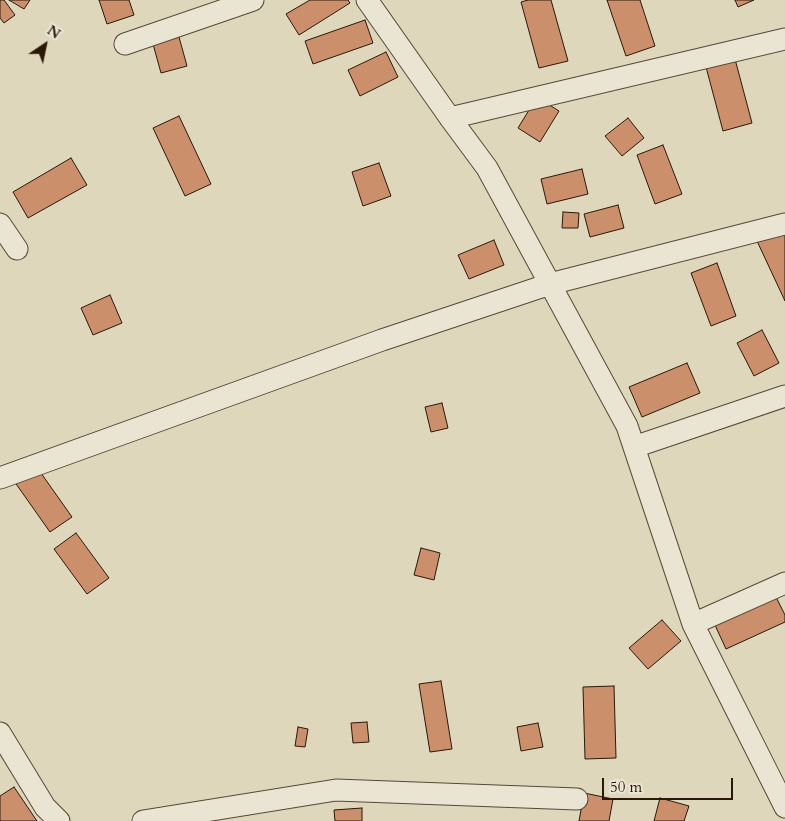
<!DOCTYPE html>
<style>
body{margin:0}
#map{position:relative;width:785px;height:821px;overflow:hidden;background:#dfd7bc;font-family:Cardo,serif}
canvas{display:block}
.north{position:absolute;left:20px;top:20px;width:50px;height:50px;-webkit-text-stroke:4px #eae5d3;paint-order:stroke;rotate:34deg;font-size:14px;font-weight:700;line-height:20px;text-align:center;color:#291809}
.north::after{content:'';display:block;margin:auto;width:18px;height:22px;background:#291809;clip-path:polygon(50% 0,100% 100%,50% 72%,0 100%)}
.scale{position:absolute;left:602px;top:778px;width:131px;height:22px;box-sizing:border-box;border:2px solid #291809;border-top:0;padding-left:6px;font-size:15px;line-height:18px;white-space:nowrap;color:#291809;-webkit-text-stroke:4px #eae5d3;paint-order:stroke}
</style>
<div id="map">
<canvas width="785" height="821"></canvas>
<div class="north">N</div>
<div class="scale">50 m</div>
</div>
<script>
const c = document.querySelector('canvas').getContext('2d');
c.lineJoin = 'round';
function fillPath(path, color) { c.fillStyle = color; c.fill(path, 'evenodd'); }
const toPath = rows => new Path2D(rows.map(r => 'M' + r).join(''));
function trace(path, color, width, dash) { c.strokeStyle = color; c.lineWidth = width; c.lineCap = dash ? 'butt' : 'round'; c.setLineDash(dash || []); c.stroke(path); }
const building = toPath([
 [0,0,4,0,15,15,4,23,0,18,0,0],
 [9,0,30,0,24,9,9,0],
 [99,0,129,0,134,15,107,24,99,0],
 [310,0,348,0,350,3,299,35,286,14,310,0],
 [528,0,551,0,568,61,539,68,521,2,528,0],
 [607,0,640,0,655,46,626,56,607,0],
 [735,0,754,0,738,7,735,0],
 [365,20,373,43,313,64,305,41,365,20],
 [179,37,187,66,161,73,153,44,179,37],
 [386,52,398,77,360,96,348,70,386,52],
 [735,59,752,123,723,131,706,67,735,59],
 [537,97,559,111,540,142,518,128,537,97],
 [179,116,211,184,185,196,153,128,179,116],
 [628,118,644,138,622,156,605,136,628,118],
 [663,145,682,194,655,204,637,155,663,145],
 [71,158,87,185,28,218,13,192,71,158],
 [379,163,391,196,363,206,352,172,379,163],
 [582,169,588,194,547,204,541,179,582,169],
 [618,205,624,228,590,237,584,214,618,205],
 [563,212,579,213,578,228,562,228,563,212],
 [785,228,785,301,757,241,785,228],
 [494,240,504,265,469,279,458,255,494,240],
 [717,263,736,316,711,326,691,273,717,263],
 [110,295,122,323,93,335,81,308,110,295],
 [762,330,779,363,754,376,737,343,762,330],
 [687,363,700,393,642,417,629,387,687,363],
 [442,403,448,428,431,432,425,407,442,403],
 [36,466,72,517,50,532,14,481,36,466],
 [76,533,109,578,87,594,54,549,76,533],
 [421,548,440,553,434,580,414,575,421,548],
 [775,595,785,615,785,622,726,649,714,623,775,595],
 [662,620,681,641,648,669,629,648,662,620],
 [441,681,452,749,430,752,419,684,441,681],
 [614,686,616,758,585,759,583,687,614,686],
 [367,722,369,742,353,743,351,723,367,722],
 [538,723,543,747,521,751,517,727,538,723],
 [298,727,308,729,305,747,295,746,298,727],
 [14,787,37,821,0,821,0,796,14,787],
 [584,793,613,799,609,821,579,821,584,793],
 [660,798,689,806,684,821,654,821,660,798],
 [362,808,362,821,335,821,334,810,362,808]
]);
fillPath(building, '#cc8f6b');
trace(building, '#291809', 1);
const street = toPath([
 [367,0,450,118,487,168,627,426,693,624,785,807],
 [125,44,253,0],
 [450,118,785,39],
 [0,224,17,249],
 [634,447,785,396],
 [0,478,382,340,550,284,785,224],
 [693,624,785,583],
 [0,733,45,807,59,821],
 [143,821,336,790,577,799]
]);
trace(street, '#564836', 23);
trace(street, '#eae5d3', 21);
</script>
